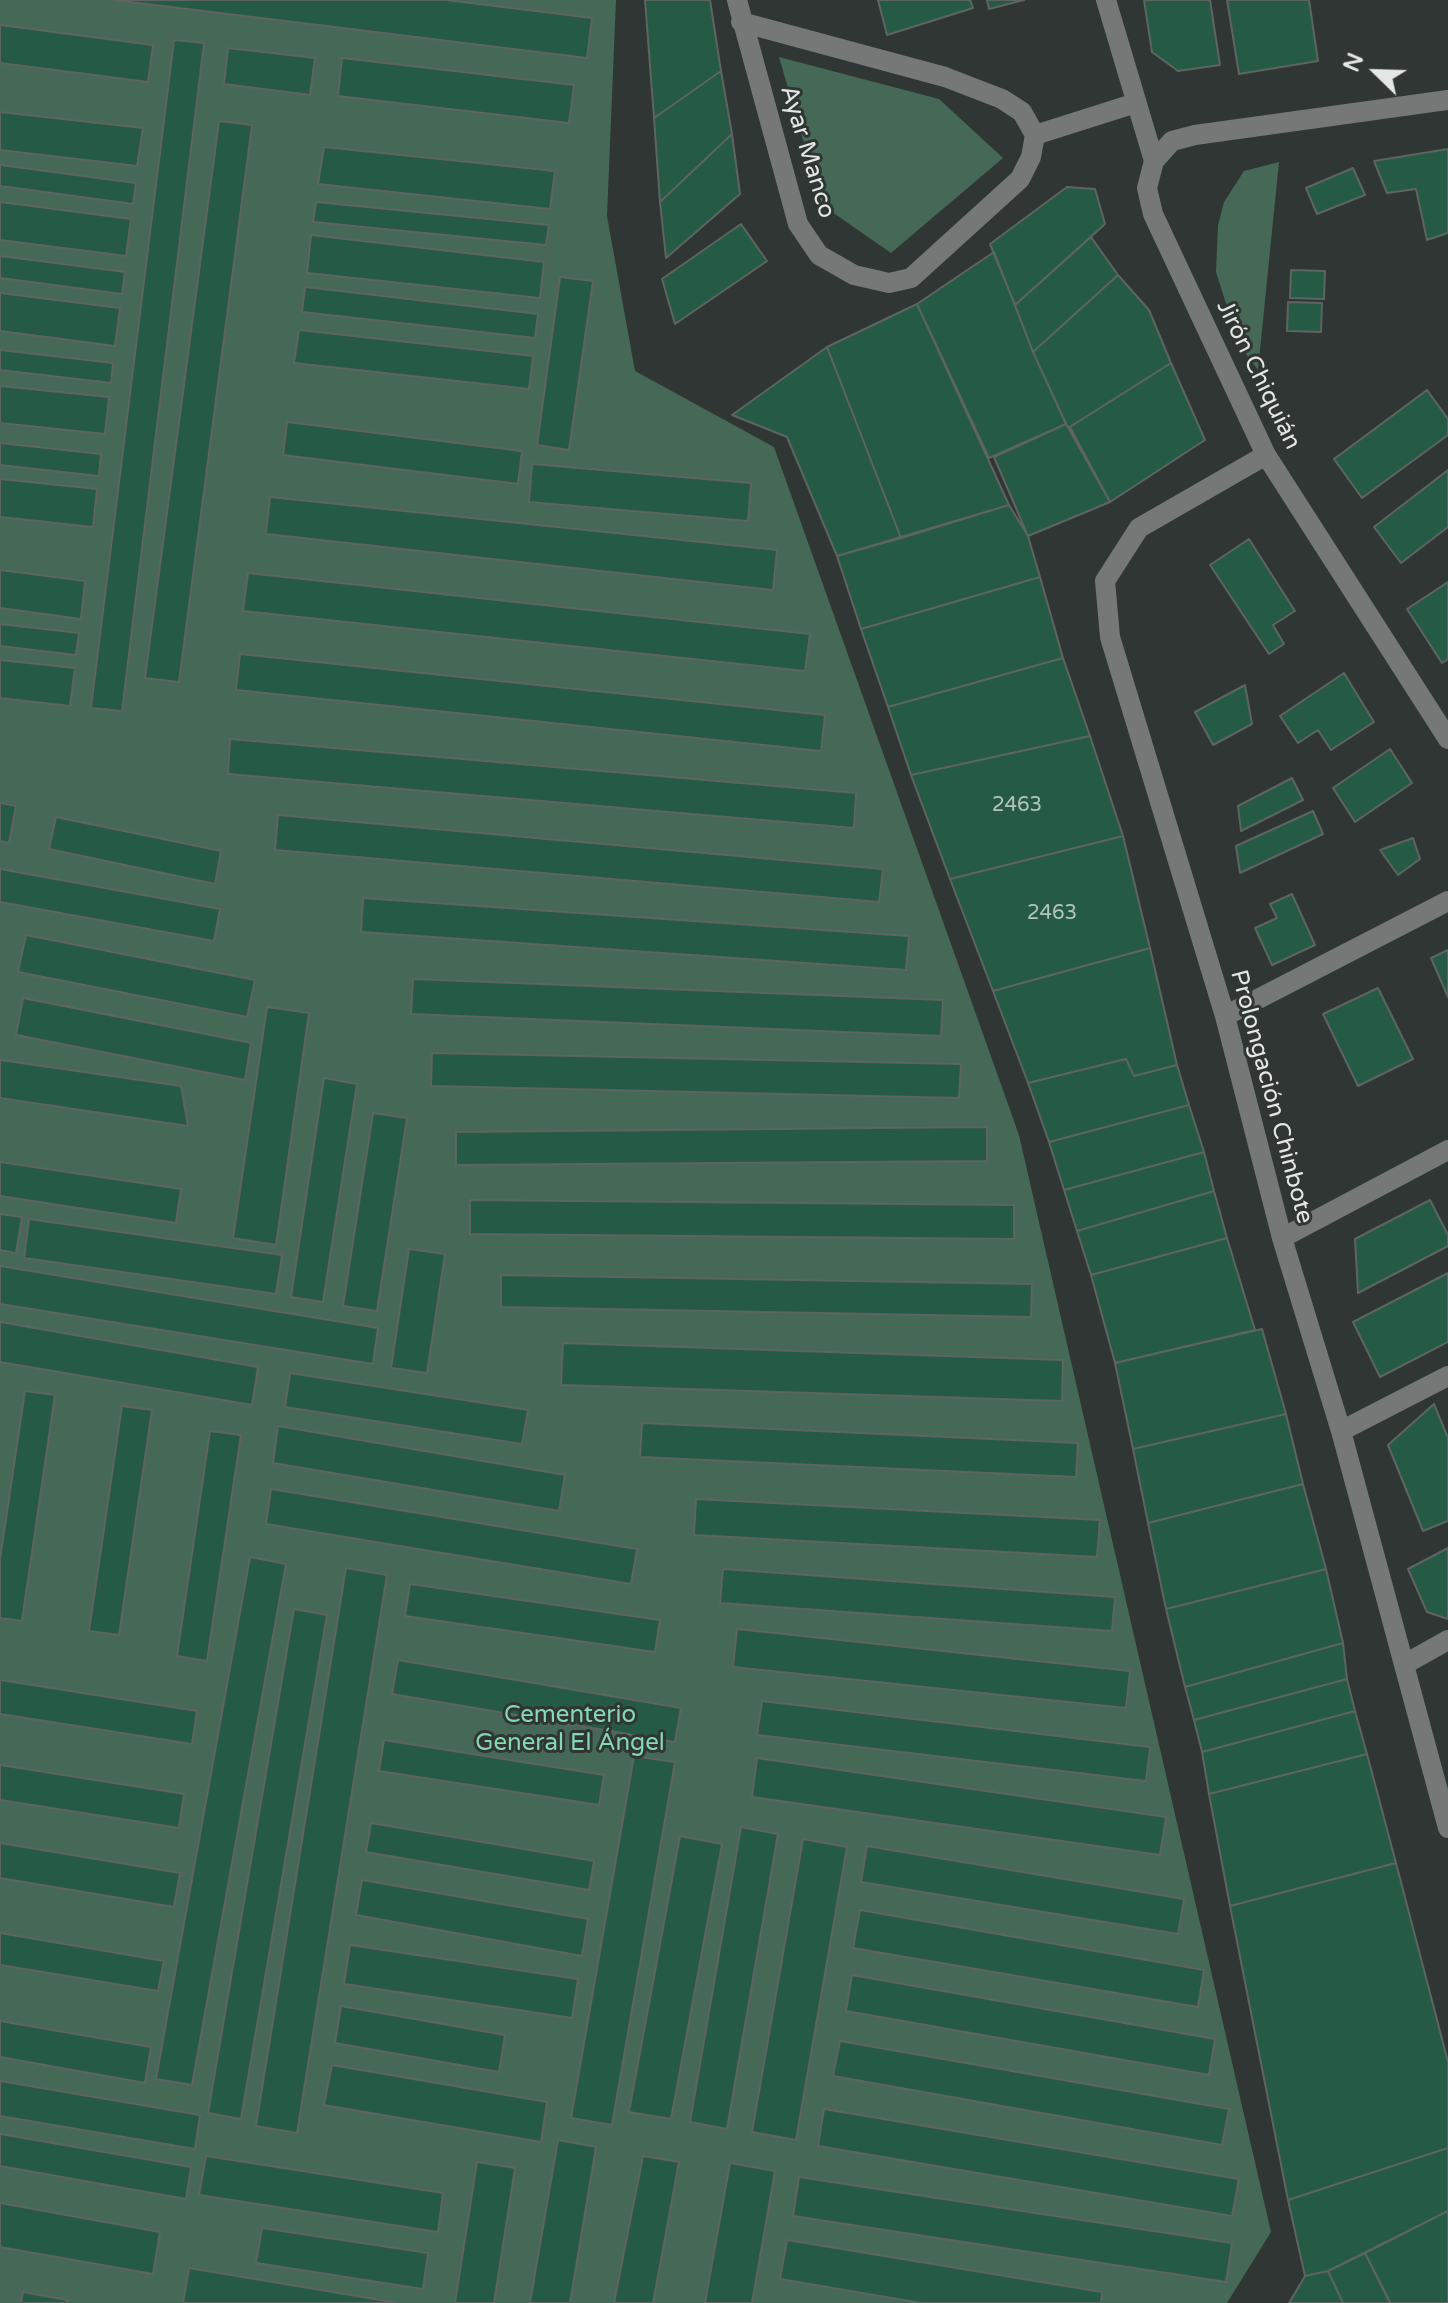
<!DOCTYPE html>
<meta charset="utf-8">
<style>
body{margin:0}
#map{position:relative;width:1448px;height:2303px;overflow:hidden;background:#303633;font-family:"Varela Round",sans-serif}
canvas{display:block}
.north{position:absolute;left:1336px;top:32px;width:80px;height:80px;-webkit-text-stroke:6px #303633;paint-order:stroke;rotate:293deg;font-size:22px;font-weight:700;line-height:32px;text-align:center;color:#e4e7e5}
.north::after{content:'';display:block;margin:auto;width:28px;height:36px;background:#e4e7e5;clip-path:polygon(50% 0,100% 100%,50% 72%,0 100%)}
</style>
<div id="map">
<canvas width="1448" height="2303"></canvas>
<div class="north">N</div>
</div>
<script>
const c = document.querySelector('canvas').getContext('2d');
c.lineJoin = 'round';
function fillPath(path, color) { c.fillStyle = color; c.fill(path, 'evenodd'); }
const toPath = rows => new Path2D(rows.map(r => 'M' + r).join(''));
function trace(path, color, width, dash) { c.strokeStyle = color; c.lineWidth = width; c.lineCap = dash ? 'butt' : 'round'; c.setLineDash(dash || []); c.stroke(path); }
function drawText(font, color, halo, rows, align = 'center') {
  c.font = font + ' "Varela Round",sans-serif'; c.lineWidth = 6; c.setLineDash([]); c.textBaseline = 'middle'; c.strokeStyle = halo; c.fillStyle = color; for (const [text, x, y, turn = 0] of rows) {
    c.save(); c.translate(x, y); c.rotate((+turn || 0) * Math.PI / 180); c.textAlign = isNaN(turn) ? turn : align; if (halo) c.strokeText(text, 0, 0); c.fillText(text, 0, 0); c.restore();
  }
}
fillPath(toPath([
 [0,0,616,0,607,216,635,371,774,447,1019,1135,1271,2232,1227,2303,0,2303],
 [779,57,939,99,1003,158,891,253,822,205],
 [1279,162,1258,370,1246,354,1228,310,1216,272,1218,225,1224,202,1244,171]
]), '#466857');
const building = toPath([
 [114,0,446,0,592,18,587,58,114,0],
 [645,0,710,0,721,71,654,118,645,0],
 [878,0,970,0,973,8,887,35,878,0],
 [987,0,1024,0,989,9,987,0],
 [1144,0,1210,0,1220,65,1178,71,1152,52,1144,0],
 [1227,0,1309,0,1318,61,1239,74,1227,0],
 [0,25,153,45,148,82,0,63,0,25],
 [174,40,204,43,122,711,91,708,174,40],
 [228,48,315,58,310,95,224,84,228,48],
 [342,58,574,85,569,123,338,96,342,58],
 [721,71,732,134,660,202,654,118,721,71],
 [0,112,143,128,137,166,0,150,0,112],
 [219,121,252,125,179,682,145,678,219,121],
 [732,134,740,194,666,258,660,202,732,134],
 [324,147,555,171,550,209,318,184,324,147],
 [1448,149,1448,233,1427,240,1416,189,1387,193,1374,161,1448,149],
 [0,165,136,183,133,204,0,186,0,165],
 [1353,168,1365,195,1317,214,1306,188,1353,168],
 [1067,187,1095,189,1105,224,1015,305,990,244,1067,187],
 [0,202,131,219,126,256,0,240,0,202],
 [316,202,549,225,546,245,313,222,316,202],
 [741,224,767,261,675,324,662,279,741,224],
 [311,235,544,262,540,298,307,273,311,235],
 [1091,237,1118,275,1033,352,1015,305,1091,237],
 [994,252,1033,352,1066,424,989,458,917,304,994,252],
 [0,256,125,272,122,294,0,278,0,256],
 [1291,270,1325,271,1324,299,1290,298,1291,270],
 [1118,275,1149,310,1171,363,1068,428,1033,352,1118,275],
 [560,277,593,281,569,450,537,445,560,277],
 [305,287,538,314,535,338,302,312,305,287],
 [0,293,120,308,115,346,0,331,0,293],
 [1288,302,1322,303,1321,332,1287,331,1288,302],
 [917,304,1009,505,901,538,827,347,917,304],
 [299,330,533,356,529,389,294,363,299,330],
 [827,347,901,538,837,556,787,437,732,415,827,347],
 [0,350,113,363,111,383,0,370,0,350],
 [1171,363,1205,440,1110,502,1070,427,1171,363],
 [0,386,109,397,105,434,0,423,0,386],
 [1427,390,1448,419,1448,435,1362,498,1334,459,1427,390],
 [287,422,522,451,518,484,283,455,287,422],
 [1066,424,1110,502,1028,536,994,457,1066,424],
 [0,443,101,454,99,476,0,465,0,443],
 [532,464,751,483,748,521,529,502,532,464],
 [1448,470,1448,527,1401,563,1374,527,1448,470],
 [0,479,97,489,93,527,0,517,0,479],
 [270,497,777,550,773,590,266,534,270,497],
 [1009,505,1028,536,1040,577,861,629,837,556,1009,505],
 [1249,539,1295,611,1273,625,1284,644,1269,654,1210,565,1249,539],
 [0,570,85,581,81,619,0,608,0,570],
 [248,573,810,634,805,671,243,611,248,573],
 [1040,577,1063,658,888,707,861,629,1040,577],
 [1448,582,1448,659,1442,663,1407,609,1448,582],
 [0,624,79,633,76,655,0,646,0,624],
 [240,654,825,715,821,751,236,690,240,654],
 [1063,658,1090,736,911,775,888,707,1063,658],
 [0,660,75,668,70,706,0,698,0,660],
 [1344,673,1374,722,1331,750,1318,730,1298,743,1280,716,1344,673],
 [1245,685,1252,724,1213,745,1195,712,1245,685],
 [1090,736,1123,836,950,879,911,775,1090,736],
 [230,739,856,793,854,828,228,774,230,739],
 [1390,749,1412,783,1355,822,1333,788,1390,749],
 [1292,778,1303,800,1241,831,1238,806,1292,778],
 [0,803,16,806,9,843,0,841,0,803],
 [1313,811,1323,834,1240,873,1236,846,1313,811],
 [278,815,883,869,879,902,275,850,278,815],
 [56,817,221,851,215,884,49,849,56,817],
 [1123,836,1150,948,993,991,950,879,1123,836],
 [1413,838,1420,859,1398,875,1380,850,1413,838],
 [0,869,220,909,214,941,0,902,0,869],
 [1292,894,1315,945,1272,965,1255,928,1277,918,1270,904,1292,894],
 [363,898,909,936,906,970,361,932,363,898],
 [26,935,255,980,247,1017,18,972,26,935],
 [1150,948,1177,1065,1134,1076,1126,1059,1028,1083,993,991,1150,948],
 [1448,950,1448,997,1431,958,1448,950],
 [413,979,943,1000,941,1036,411,1014,413,979],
 [1378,988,1413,1059,1358,1086,1323,1014,1378,988],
 [23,998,251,1043,245,1080,16,1035,23,998],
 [267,1007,309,1013,276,1245,233,1238,267,1007],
 [432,1053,961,1064,959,1098,431,1086,432,1053],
 [1126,1059,1134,1076,1177,1065,1189,1105,1049,1142,1028,1083,1126,1059],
 [0,1060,181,1086,188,1126,0,1098,0,1060],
 [324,1078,357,1084,323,1302,291,1297,324,1078],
 [1189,1105,1204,1152,1064,1190,1049,1142,1189,1105],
 [373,1113,407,1118,377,1311,343,1306,373,1113],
 [987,1127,987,1161,456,1165,456,1132,987,1127],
 [1204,1152,1214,1191,1077,1231,1064,1190,1204,1152],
 [0,1162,181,1189,176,1223,0,1196,0,1162],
 [1214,1191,1227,1238,1091,1275,1077,1231,1214,1191],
 [470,1200,1014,1205,1014,1239,470,1234,470,1200],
 [1430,1200,1448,1235,1448,1246,1358,1293,1355,1239,1430,1200],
 [0,1214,22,1217,16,1253,0,1250,0,1214],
 [29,1219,282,1255,276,1294,24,1258,29,1219],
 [1227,1238,1255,1330,1115,1363,1091,1275,1227,1238],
 [409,1249,445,1254,427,1373,391,1368,409,1249],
 [0,1266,378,1328,373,1364,0,1304,0,1266],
 [1448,1273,1448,1342,1380,1377,1353,1322,1448,1273],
 [501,1275,1032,1284,1031,1317,501,1307,501,1275],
 [0,1322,258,1367,252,1405,0,1362,0,1322],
 [1262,1329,1286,1414,1133,1449,1115,1363,1262,1329],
 [563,1343,1063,1360,1062,1401,561,1385,563,1343],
 [290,1373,528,1410,522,1444,285,1407,290,1373],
 [25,1391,55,1395,22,1621,0,1618,0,1559,25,1391],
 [1434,1404,1448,1438,1448,1521,1423,1531,1388,1445,1434,1404],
 [122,1406,152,1410,119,1635,89,1631,122,1406],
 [1286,1414,1303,1484,1148,1523,1133,1449,1286,1414],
 [642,1423,1078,1443,1076,1477,640,1457,642,1423],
 [278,1426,565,1475,559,1511,273,1463,278,1426],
 [210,1431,241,1435,207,1661,177,1656,210,1431],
 [1303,1484,1326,1569,1166,1609,1148,1523,1303,1484],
 [271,1489,637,1549,631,1584,266,1524,271,1489],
 [696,1499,1100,1520,1097,1557,694,1535,696,1499],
 [1448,1548,1448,1619,1427,1612,1408,1569,1448,1548],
 [250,1557,286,1564,192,2085,156,2079,250,1557],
 [346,1568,387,1575,297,2133,256,2126,346,1568],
 [723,1569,1115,1597,1112,1631,720,1603,723,1569],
 [1326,1569,1343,1643,1185,1687,1166,1609,1326,1569],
 [410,1584,660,1620,655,1652,405,1616,410,1584],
 [294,1609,327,1615,241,2119,208,2113,294,1609],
 [737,1629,1130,1671,1126,1708,733,1667,737,1629],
 [1343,1643,1347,1679,1194,1720,1185,1687,1343,1643],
 [398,1660,681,1708,675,1742,392,1694,398,1660],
 [1347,1679,1355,1711,1202,1752,1194,1720,1347,1679],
 [0,1680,197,1711,192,1744,0,1714,0,1680],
 [762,1701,1150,1747,1146,1781,757,1735,762,1701],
 [1355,1711,1367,1754,1209,1794,1202,1752,1355,1711],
 [384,1740,604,1775,599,1805,379,1771,384,1740],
 [1367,1754,1396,1863,1230,1906,1209,1794,1367,1754],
 [634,1756,675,1762,612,2125,571,2118,634,1756],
 [757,1758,1166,1817,1160,1855,752,1797,757,1758],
 [0,1765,184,1794,179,1828,0,1800,0,1765],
 [371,1823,594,1861,589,1890,366,1852,371,1823],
 [741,1827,778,1834,727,2129,690,2122,741,1827],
 [680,1836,722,1844,671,2119,629,2112,680,1836],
 [803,1839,847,1847,796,2140,752,2132,803,1839],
 [0,1843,180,1873,174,1907,0,1878,0,1843],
 [867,1846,1184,1899,1178,1934,861,1882,867,1846],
 [1396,1863,1448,2062,1448,2148,1288,2200,1230,1906,1396,1863],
 [362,1880,588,1919,582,1956,356,1915,362,1880],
 [860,1910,1204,1970,1198,2007,853,1948,860,1910],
 [0,1933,164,1961,158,1991,0,1965,0,1933],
 [350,1945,578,1979,572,2018,344,1984,350,1945],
 [852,1975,1215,2039,1209,2075,846,2011,852,1975],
 [341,2006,505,2035,499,2072,335,2043,341,2006],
 [0,2021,151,2047,145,2083,0,2057,0,2021],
 [840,2041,1229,2109,1222,2145,833,2076,840,2041],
 [332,2065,547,2102,541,2142,324,2105,332,2065],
 [0,2081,200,2115,195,2149,0,2116,0,2081],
 [824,2109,1239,2179,1232,2216,818,2146,824,2109],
 [0,2134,191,2167,186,2199,0,2166,0,2134],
 [558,2140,596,2147,570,2303,530,2303,558,2140],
 [1448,2148,1448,2211,1328,2271,1305,2276,1288,2200,1448,2148],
 [206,2156,443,2193,438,2232,199,2195,206,2156],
 [643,2156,679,2162,653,2303,614,2303,643,2156],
 [477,2162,515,2168,494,2303,455,2303,477,2162],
 [730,2163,775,2171,752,2303,705,2303,730,2163],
 [799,2177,1232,2243,1226,2282,793,2216,799,2177],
 [0,2203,160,2232,153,2274,0,2247,0,2203],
 [1448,2211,1448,2303,1390,2303,1365,2253,1448,2211],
 [262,2228,428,2253,423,2289,256,2263,262,2228],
 [787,2240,1102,2292,1101,2303,921,2303,780,2279,787,2240],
 [1365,2253,1389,2300,1390,2303,1343,2303,1328,2271,1365,2253],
 [189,2268,398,2303,183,2303,189,2268],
 [1328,2271,1343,2303,1289,2303,1305,2276,1328,2271],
 [23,2292,67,2300,66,2303,21,2303,23,2292]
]);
fillPath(building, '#255b44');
trace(building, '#5e6461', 2);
trace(toPath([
 [737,0,798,224,819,255,854,275,889,283,911,278,1020,179,1031,157,1035,135,1136,103],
 [1106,0,1154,161,1147,188,1153,214,1266,455,1448,739],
 [741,22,945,77,1002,99,1022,112,1035,135],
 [1154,161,1172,141,1195,135,1448,100],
 [1266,455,1139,528,1105,581,1110,637,1225,1016,1282,1238,1341,1431,1448,1828],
 [1225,1016,1448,901],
 [1282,1238,1448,1150],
 [1341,1431,1448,1376],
 [1405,1664,1448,1640]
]), '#757876', 20);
drawText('20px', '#b4c4bd', null, [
 ["2463",1017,806],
 ["2463",1052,914]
]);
drawText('24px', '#e4e7e5', '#303633', [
 ["Ayar Manco",807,152,73],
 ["Jirón Chiquián",1258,375,64],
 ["Prolongación Chinbote",1271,1097,75]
]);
drawText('24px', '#85d9b1', '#303633', [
 ["Cementerio",570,1716],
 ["General El Ángel",570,1744]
]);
</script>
